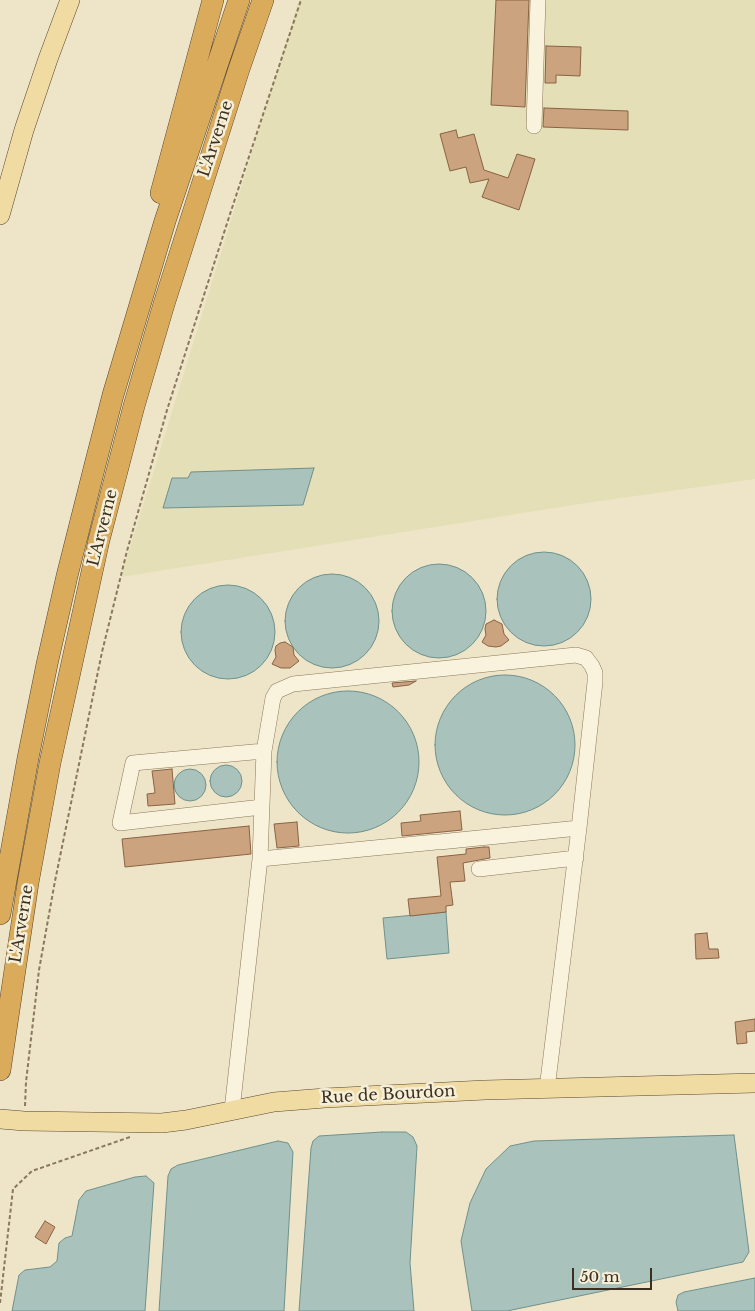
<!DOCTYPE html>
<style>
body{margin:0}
#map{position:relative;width:755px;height:1311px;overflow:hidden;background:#eee5c8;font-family:"Libre Baskerville",serif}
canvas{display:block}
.scale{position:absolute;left:572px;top:1268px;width:80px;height:22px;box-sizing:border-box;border:2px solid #3b2f20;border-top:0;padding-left:6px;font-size:15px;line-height:18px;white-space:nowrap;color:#3b2f20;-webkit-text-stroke:4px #f6efd8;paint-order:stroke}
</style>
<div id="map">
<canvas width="755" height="1311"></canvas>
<div class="scale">50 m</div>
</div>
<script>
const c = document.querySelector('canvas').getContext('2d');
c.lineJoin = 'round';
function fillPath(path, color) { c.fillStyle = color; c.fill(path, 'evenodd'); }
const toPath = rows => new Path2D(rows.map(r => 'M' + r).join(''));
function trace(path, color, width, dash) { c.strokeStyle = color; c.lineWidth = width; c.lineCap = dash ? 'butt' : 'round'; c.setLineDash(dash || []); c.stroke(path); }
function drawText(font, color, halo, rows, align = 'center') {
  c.font = font + ' "Libre Baskerville",serif'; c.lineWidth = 5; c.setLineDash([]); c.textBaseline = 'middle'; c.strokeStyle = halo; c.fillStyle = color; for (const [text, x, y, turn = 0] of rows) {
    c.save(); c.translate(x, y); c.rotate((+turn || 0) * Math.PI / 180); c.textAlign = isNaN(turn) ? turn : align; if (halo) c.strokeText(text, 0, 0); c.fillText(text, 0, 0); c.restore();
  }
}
fillPath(toPath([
 [299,0,755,0,755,479,586,503,121,577]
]), '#e4dfb6');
const water = toPath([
 [314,468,303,505,163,508,172,478,188,478,191,472,314,468],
 '497 599a47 47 0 1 1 94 0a47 47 0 1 1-94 0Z',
 '392 611a47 47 0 1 1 94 0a47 47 0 1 1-94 0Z',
 '285 621a47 47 0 1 1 94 0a47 47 0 1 1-94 0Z',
 '181 632a47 47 0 1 1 94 0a47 47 0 1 1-94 0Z',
 '435 745a70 70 0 1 1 140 0a70 70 0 1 1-140 0Z',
 '277 762a71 71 0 1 1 142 0a71 71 0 1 1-142 0Z',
 '210 781a16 16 0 1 1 32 0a16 16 0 1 1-32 0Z',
 '174 785a16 16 0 1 1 32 0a16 16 0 1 1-32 0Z',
 [446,912,449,953,387,959,383,918,446,912],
 [382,1132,406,1132,413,1137,417,1146,410,1263,414,1311,299,1311,311,1148,313,1141,319,1136,382,1132],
 [734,1135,749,1252,743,1262,507,1311,472,1311,461,1241,470,1203,486,1169,510,1146,534,1141,734,1135],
 [278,1141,288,1143,293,1152,284,1311,159,1311,168,1176,171,1169,178,1165,278,1141],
 [146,1176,154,1183,145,1311,12,1311,19,1275,25,1270,50,1267,57,1261,59,1243,65,1238,72,1236,79,1200,86,1191,135,1177,146,1176],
 [755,1278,755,1311,678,1311,676,1302,678,1295,684,1292,755,1278]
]);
fillPath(water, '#a9c2bc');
trace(water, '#6f918b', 1);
const building = toPath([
 [496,0,529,0,525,107,491,105,496,0],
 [546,46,581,47,580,76,556,75,556,83,545,83,546,46],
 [544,108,628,111,628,130,543,127,544,108],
 [456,130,458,138,474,134,484,170,508,178,517,154,535,159,519,210,482,197,489,179,470,183,466,167,450,171,440,134,456,130],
 [494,620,502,624,504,634,509,640,501,646,496,647,488,646,482,642,486,635,485,629,486,624,494,620],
 [285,642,293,647,294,655,299,661,290,668,281,668,272,664,276,657,275,650,276,646,280,643,285,642],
 [416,681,409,685,393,687,392,683,416,681],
 [172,769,175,804,148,806,147,794,155,793,152,771,172,769],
 [460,811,462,830,402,836,401,823,421,821,420,815,460,811],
 [297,822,299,846,277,848,274,824,297,822],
 [249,826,251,854,125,867,122,839,249,826],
 [484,847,489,847,490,858,463,863,465,881,450,882,453,905,446,906,446,912,410,916,408,899,441,896,437,857,466,854,466,849,484,847],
 [707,933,709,949,718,949,719,958,696,959,695,934,707,933],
 [755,1019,755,1031,746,1032,747,1043,737,1044,735,1022,755,1019],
 [45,1221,55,1227,46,1244,35,1237,45,1221]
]);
fillPath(building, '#cba37f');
trace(building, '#896343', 1);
const minor = toPath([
 [534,126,538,0],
 [262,807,120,823,133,763,264,751],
 [439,842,579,828],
 [260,859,436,842],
 [479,869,576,858],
 [232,1110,260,859,264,751,273,698,277,691,293,684,576,655,586,658,592,666,595,673,595,682,579,828,547,1089]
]);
const major = toPath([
 [0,215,24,130,48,59,70,0],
 [0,1119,24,1121,162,1123,186,1120,274,1102,325,1098,485,1090,755,1083]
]);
const highway = toPath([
 [161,193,213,0],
 [0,914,28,758,47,664,67,576,95,465,113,395,165,221,239,0],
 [0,1070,28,883,50,763,99,540,134,406,164,304,239,69,263,0]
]);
trace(minor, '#8a785d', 16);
trace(major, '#584631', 20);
trace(highway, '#584631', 22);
trace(toPath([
 [25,1106,26,1082,39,970,55,881,102,652,127,551,167,410,231,211,301,0],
 [0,1303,13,1189,32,1171,130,1137]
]), '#8a785d', 2, [4, 2.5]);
trace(minor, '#f9f2dc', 15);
trace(major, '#f0dca2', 19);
trace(highway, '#dbab5c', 21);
drawText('16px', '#3b2f20', '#f6efd8', [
 ["L'Arverne",216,139,-72],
 ["L'Arverne",103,528,-76],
 ["L'Arverne",22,924,-81],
 ["Rue de Bourdon",388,1095,-3]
]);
</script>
